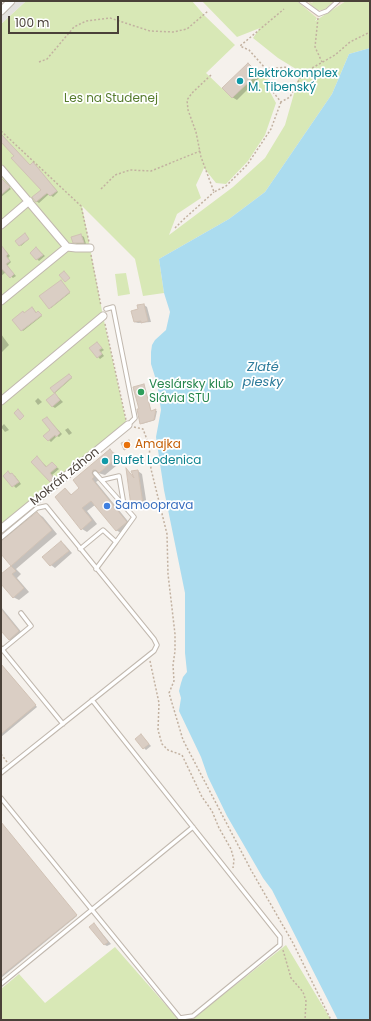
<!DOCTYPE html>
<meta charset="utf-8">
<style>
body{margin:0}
#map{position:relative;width:371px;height:1021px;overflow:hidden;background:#f5f1ec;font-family:Poppins,sans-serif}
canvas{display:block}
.frame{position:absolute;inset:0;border:2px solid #4a4139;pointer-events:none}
.scale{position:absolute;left:8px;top:16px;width:111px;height:18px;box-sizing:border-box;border:2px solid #4a4139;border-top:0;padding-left:5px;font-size:12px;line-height:14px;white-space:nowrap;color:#4a4139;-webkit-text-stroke:3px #fff;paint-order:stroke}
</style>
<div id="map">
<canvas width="371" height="1021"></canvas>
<div class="frame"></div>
<div class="scale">100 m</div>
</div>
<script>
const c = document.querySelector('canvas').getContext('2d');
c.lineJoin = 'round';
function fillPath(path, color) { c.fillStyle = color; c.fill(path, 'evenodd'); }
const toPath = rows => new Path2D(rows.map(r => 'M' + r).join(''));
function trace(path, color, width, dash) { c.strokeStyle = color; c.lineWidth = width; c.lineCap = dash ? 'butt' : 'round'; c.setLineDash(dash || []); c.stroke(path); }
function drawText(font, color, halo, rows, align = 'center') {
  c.font = font + ' Poppins,sans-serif'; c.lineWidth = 3.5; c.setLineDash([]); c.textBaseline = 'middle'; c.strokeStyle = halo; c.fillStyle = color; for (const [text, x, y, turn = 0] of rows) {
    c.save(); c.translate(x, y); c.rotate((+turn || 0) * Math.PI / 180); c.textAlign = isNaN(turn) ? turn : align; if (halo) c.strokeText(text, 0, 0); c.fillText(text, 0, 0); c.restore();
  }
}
fillPath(toPath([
 [297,1,346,1,317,18]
]), '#f6e5d8');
fillPath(toPath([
 [26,1,192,1,205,16,235,45,206,73,232,98,258,73,267,76,270,92,276,103,265,135,248,161,226,184,216,183,204,168,196,185,201,198,177,214,169,235,233,187,265,158,285,125,299,76,305,72,296,69,278,58,253,38,260,28,237,37,202,1,297,1,317,18,315,21,346,1,370,1,370,48,349,54,332,94,265,192,229,219,159,259,164,293,143,296,135,259,82,206,103,316,126,421,117,438,1,534,1,24],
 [308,1,312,3,314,1,334,1,324,10,318,10,314,8],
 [126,273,130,294,118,296,115,274],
 [286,945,331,1020,191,1020],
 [115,947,179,1020,1,1020,1,989,19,974,45,1003]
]), '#d8e8b6');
fillPath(toPath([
 [17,1,26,1,1,24,1,16]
]), '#e4e2e0');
fillPath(toPath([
 [370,48,370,1020,338,1020,272,890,263,878,227,816,208,777,201,757,179,711,181,698,179,691,181,683,183,677,187,672,185,653,185,593,164,490,156,437,161,410,157,383,151,364,151,352,152,345,155,340,166,330,170,312,164,293,159,259,229,219,265,192,332,94,349,54]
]), '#abdcef');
fillPath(toPath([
 [249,65,253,67,261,76,237,100,232,97],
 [1,134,30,166,35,165,58,192,53,197,49,194,39,203,36,201,42,191,15,156,1,141],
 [1,179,11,189,1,197],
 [26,235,29,239,21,246,17,241],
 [81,235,84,237,86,244,77,244,74,242],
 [36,248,45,256,39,261,37,259],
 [4,249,10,256,8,258,11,262,7,266,16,276,13,278,6,272,1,276,1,251],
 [62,282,70,293,51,308,50,308],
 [144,305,147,307,151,322,138,323,135,322,139,310],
 [33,308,37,314,39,313,42,316,23,331,13,320],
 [1,334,9,345,1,353],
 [97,343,104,350,101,352,104,356,100,359,91,349],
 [70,375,72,378,55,393,54,392],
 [144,385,151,411,157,411,155,420,142,424,141,409],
 [55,394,63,402,55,408,52,406],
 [38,398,42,402,38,405,35,401],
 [47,418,62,434,59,437,57,436,51,442,45,436,51,430],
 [4,424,9,430,5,432,1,427],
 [68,428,72,433,69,435,65,430],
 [110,451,115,453,122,461,105,475,98,473,96,477,99,480,96,482,131,525,121,533,116,530,95,505,87,511,97,524,87,532,82,529,65,489,72,495,81,488,75,481],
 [37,457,47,467,52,463,59,469,52,475,56,479,53,482,50,481],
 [127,470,134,477,138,471,142,474,147,506,136,508,132,505],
 [8,472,15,476,21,484,16,488,4,476],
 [37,513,43,517,57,534,16,569,21,574,17,578,29,592,19,600,13,597,1,582,1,575,12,566,1,552,1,542],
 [61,542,65,545,72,553,55,568,51,565],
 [1,607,23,634,14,642,9,639,1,629],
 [1,664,37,707,1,737],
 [141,735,151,746,146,750,144,748],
 [1,823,77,916,1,978],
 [94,924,96,926,111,944,107,946,105,945,90,927]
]), '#0003');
const building = toPath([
 [248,63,258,73,232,98,222,88,248,63],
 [1,134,30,165,33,162,57,191,50,196,47,193,36,202,32,197,41,190,11,158,14,156,1,142,1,134],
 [1,178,10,187,1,195,1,178],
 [25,233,29,239,19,246,15,241,25,233],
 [81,234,84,243,73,243,71,237,81,234],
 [1,245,8,254,6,256,10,261,6,264,14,274,10,278,1,268,1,245],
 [36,247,43,255,36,260,30,253,36,247],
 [64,271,70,278,65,282,59,275,64,271],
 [61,280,70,292,49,309,39,296,61,280],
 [144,304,148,321,141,323,141,321,134,322,131,311,138,309,137,305,144,304],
 [32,307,36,313,38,311,42,315,21,331,12,320,23,311,24,313,32,307],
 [97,342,102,348,99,350,102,354,97,358,89,348,97,342],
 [69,374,72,377,54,393,50,388,69,374],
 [144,384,151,411,156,409,154,420,140,424,137,409,139,409,133,387,144,384],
 [55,393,60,400,52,407,46,400,55,393],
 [18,409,24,416,20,420,14,413,18,409],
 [47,417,60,433,56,437,55,435,48,441,43,436,50,430,42,420,47,417],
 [129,440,131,447,124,450,121,443,129,440],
 [110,449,117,458,99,473,96,470,93,470,92,473,94,477,92,479,127,522,116,531,91,501,82,508,92,520,81,530,55,497,65,488,71,495,79,488,73,480,110,449],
 [37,456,46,467,52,462,57,467,50,473,54,478,50,482,31,462,37,456],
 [126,468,134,478,131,471,138,470,143,504,131,506,126,468],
 [8,471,10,474,12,473,19,482,12,487,3,476,8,471],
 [37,512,52,530,11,566,16,571,12,574,24,588,13,598,1,584,1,574,11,566,1,554,1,541,37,512],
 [61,541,69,551,50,566,42,557,61,541],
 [1,609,19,631,9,640,1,631,1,609],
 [1,664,36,705,1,734,1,664],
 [141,734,149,744,143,749,135,739,141,734],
 [1,822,77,915,1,976,1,822],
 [94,923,108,942,104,945,89,927,94,923]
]);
fillPath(building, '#dacec4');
trace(building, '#d1c2b5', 1);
const lane = toPath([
 [301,1,319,14,327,11,338,1],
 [106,309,113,307,135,418,128,425],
 [102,480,119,476,124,505],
 [1,538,37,508,46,506,154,639,157,645,154,651,1,773],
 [80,549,103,530,116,542,134,517,95,473],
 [96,569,116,542],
 [1,648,63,724],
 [2,650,31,626,21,613],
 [1,798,180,1018,193,1016,280,945,280,937,92,700],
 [1,984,193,827]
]);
const street = toPath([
 [1,11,11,1],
 [1,169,67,247,76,248,90,248],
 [1,225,29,201],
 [1,301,67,247],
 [1,401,103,316],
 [1,529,128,425]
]);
trace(lane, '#c1b8ae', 5.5);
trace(street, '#c1b8ae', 9);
trace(toPath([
 [318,18,315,47,322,62],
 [39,62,47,59,74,27,86,21,110,18,150,31,173,32,187,29,208,11],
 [266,69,273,92,281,102,290,97,300,78,298,72,288,67,266,69,249,50,240,46,284,9],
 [211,75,192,93,187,100,188,110,196,132,201,157,214,192,226,186,247,165,271,129,281,102],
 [300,78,305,72,335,55,350,42,370,32],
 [1,131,81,206,89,242],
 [101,189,115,175,130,170,151,171,200,151],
 [175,228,184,219,214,192],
 [91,255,101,306],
 [105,324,126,420],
 [134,427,143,429,149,445,151,469,167,534,168,574,175,634,175,651,173,665,174,681,169,693,183,740,251,870,293,943,331,1020],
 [150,661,159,703,158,730,162,744,168,750,182,755,202,797,212,811,219,828,231,849,234,860,233,868],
 [1,754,7,762],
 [283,950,291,978,303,992,306,1001,305,1020]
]), '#c2b1a0', 1.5, [2, 2]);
trace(lane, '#fff', 3.5);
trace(street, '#fff', 7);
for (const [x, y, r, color] of [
 [240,81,4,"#0f9aa8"],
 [141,392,4,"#2e9e5b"],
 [127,445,4,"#e8710a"],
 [105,461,4,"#0f9aa8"],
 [107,506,4,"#3f7fe0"]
]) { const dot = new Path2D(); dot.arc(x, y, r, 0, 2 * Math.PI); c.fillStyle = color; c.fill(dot); trace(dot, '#fff', 1.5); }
drawText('12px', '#0d838f', '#fff', [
 ["Elektrokomplex",248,74],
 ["M. Tibenský",248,88],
 ["Bufet Lodenica",113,461]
], 'left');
drawText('12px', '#557b2d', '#fff', [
 ["Les na Studenej",111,99]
]);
drawText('12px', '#27864d', '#fff', [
 ["Veslársky klub",149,385],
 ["Slávia STU",149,399]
], 'left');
drawText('12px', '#c56008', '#fff', [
 ["Amajka",135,445]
], 'left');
drawText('12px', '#4a4139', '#fff', [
 ["Mokráň záhon",65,477,-39]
]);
drawText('12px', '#366cbe', '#fff', [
 ["Samooprava",115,506]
], 'left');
drawText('italic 13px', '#2f7c9c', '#fff', [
 ["Zlaté",263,368],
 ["piesky",263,383]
]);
</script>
